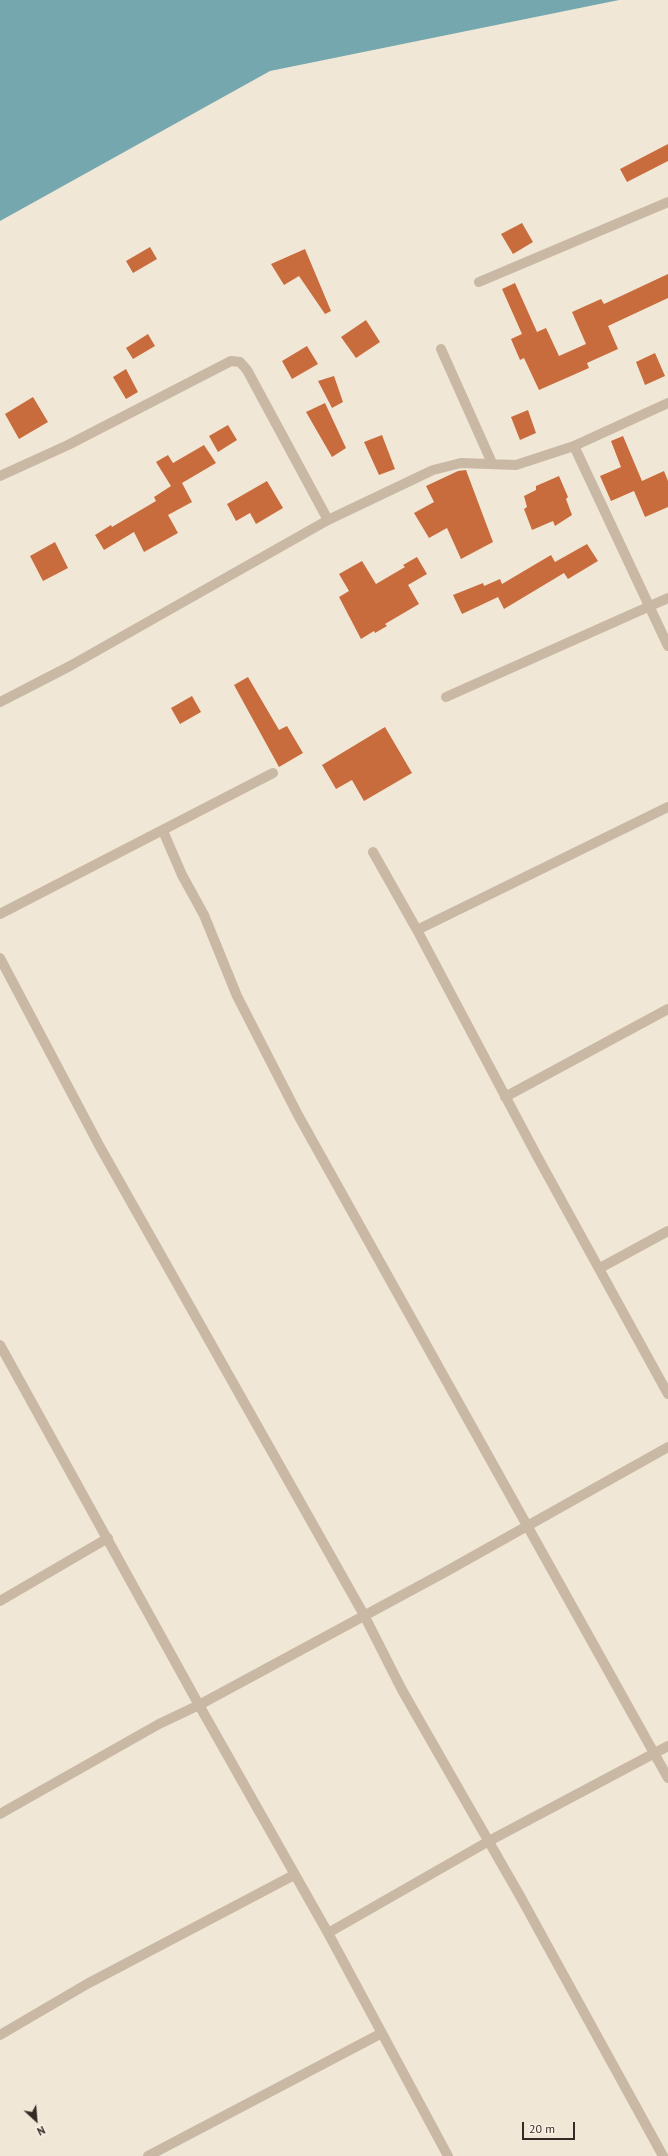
<!DOCTYPE html>
<style>
body{margin:0}
#map{position:relative;width:668px;height:2156px;overflow:hidden;background:#f1e7d6;font-family:"PT Sans",sans-serif}
canvas{display:block}
.north{position:absolute;left:16px;top:2100px;width:40px;height:40px;-webkit-text-stroke:3px #f9f1e3;paint-order:stroke;rotate:154deg;font-size:11px;font-weight:700;line-height:16px;text-align:center;color:#342b25}
.north::after{content:'';display:block;margin:auto;width:14px;height:18px;background:#342b25;clip-path:polygon(50% 0,100% 100%,50% 72%,0 100%)}
.scale{position:absolute;left:522px;top:2122px;width:53px;height:18px;box-sizing:border-box;border:2px solid #342b25;border-top:0;padding-left:5px;font-size:12px;line-height:14px;white-space:nowrap;color:#342b25;-webkit-text-stroke:3px #f9f1e3;paint-order:stroke}
</style>
<div id="map">
<canvas width="668" height="2156"></canvas>
<div class="north">N</div>
<div class="scale">20 m</div>
</div>
<script>
const c = document.querySelector('canvas').getContext('2d');
c.lineJoin = 'round';
function fillPath(path, color) { c.fillStyle = color; c.fill(path, 'evenodd'); }
const toPath = rows => new Path2D(rows.map(r => 'M' + r).join(''));
function trace(path, color, width, dash) { c.strokeStyle = color; c.lineWidth = width; c.lineCap = dash ? 'butt' : 'round'; c.setLineDash(dash || []); c.stroke(path); }
fillPath(toPath([
 [0,0,619,0,270,71,0,221]
]), '#75a7af');
fillPath(toPath([
 [668,144,668,161,627,182,620,169],
 [522,223,533,242,513,254,501,234],
 [150,247,157,259,133,273,126,261],
 [305,249,331,311,325,314,299,276,284,285,271,264],
 [668,274,668,298,608,326,618,349,587,363,589,368,539,390,524,358,520,360,511,339,522,334,502,289,515,283,537,332,546,328,559,356,586,344,572,312,601,299,604,304],
 [366,320,380,342,356,358,341,337],
 [148,334,155,346,133,359,126,348],
 [307,346,318,364,292,379,282,361],
 [655,353,665,376,645,385,636,362],
 [126,369,138,392,126,399,113,377],
 [334,376,343,402,332,408,318,381],
 [33,397,48,422,19,439,5,414],
 [325,403,346,448,332,457,306,412],
 [528,410,536,433,520,440,511,417],
 [228,425,237,440,218,452,209,436],
 [382,435,395,469,379,475,364,442],
 [623,436,642,481,664,471,668,481,668,507,645,517,634,491,611,501,600,476,621,467,611,441],
 [204,445,216,463,182,483,192,502,168,515,178,533,144,552,134,532,104,550,95,535,111,525,112,527,156,501,154,497,171,486,156,462,168,455,173,463],
 [466,470,493,542,461,559,447,528,429,538,414,513,434,502,426,486,458,471],
 [559,476,568,497,566,499,572,515,555,526,553,521,532,530,524,509,527,507,524,496,536,490,536,486],
 [267,481,283,508,256,524,250,513,236,521,227,504],
 [55,542,68,568,43,581,30,556],
 [587,544,598,561,568,579,564,573,504,609,498,597,462,614,453,595,483,583,484,586,500,579,502,584,551,555,555,562],
 [417,557,427,574,408,585,419,604,385,624,387,626,375,633,374,631,361,639,339,597,349,591,339,574,362,561,376,584,405,567,403,565],
 [248,677,279,730,287,726,303,753,279,767,234,685],
 [192,696,201,712,180,724,171,708],
 [385,727,412,773,364,801,352,780,336,789,322,765]
]), '#c96c3d');
trace(toPath([
 [479,282,668,202],
 [441,349,492,463],
 [574,446,668,646],
 [0,476,68,445,231,361,240,362,247,370,328,520],
 [446,697,668,598],
 [0,702,70,666,328,520,433,470,461,463,516,465,574,446,668,403],
 [163,831,182,875,204,915,237,996,298,1115,668,1778],
 [373,852,417,930,537,1156,668,1394],
 [0,914,273,773],
 [417,930,668,807],
 [0,958,100,1147,364,1615,402,1690,520,1896,663,2156],
 [505,1097,668,1009],
 [600,1268,668,1231],
 [0,1345,199,1705,328,1933,448,2156],
 [0,1601,108,1538],
 [0,1814,159,1724,199,1705,447,1571,668,1447],
 [328,1933,489,1841,668,1746],
 [0,2035,87,1984,294,1875],
 [148,2156,382,2033]
]), '#c9b8a3', 10);
</script>
